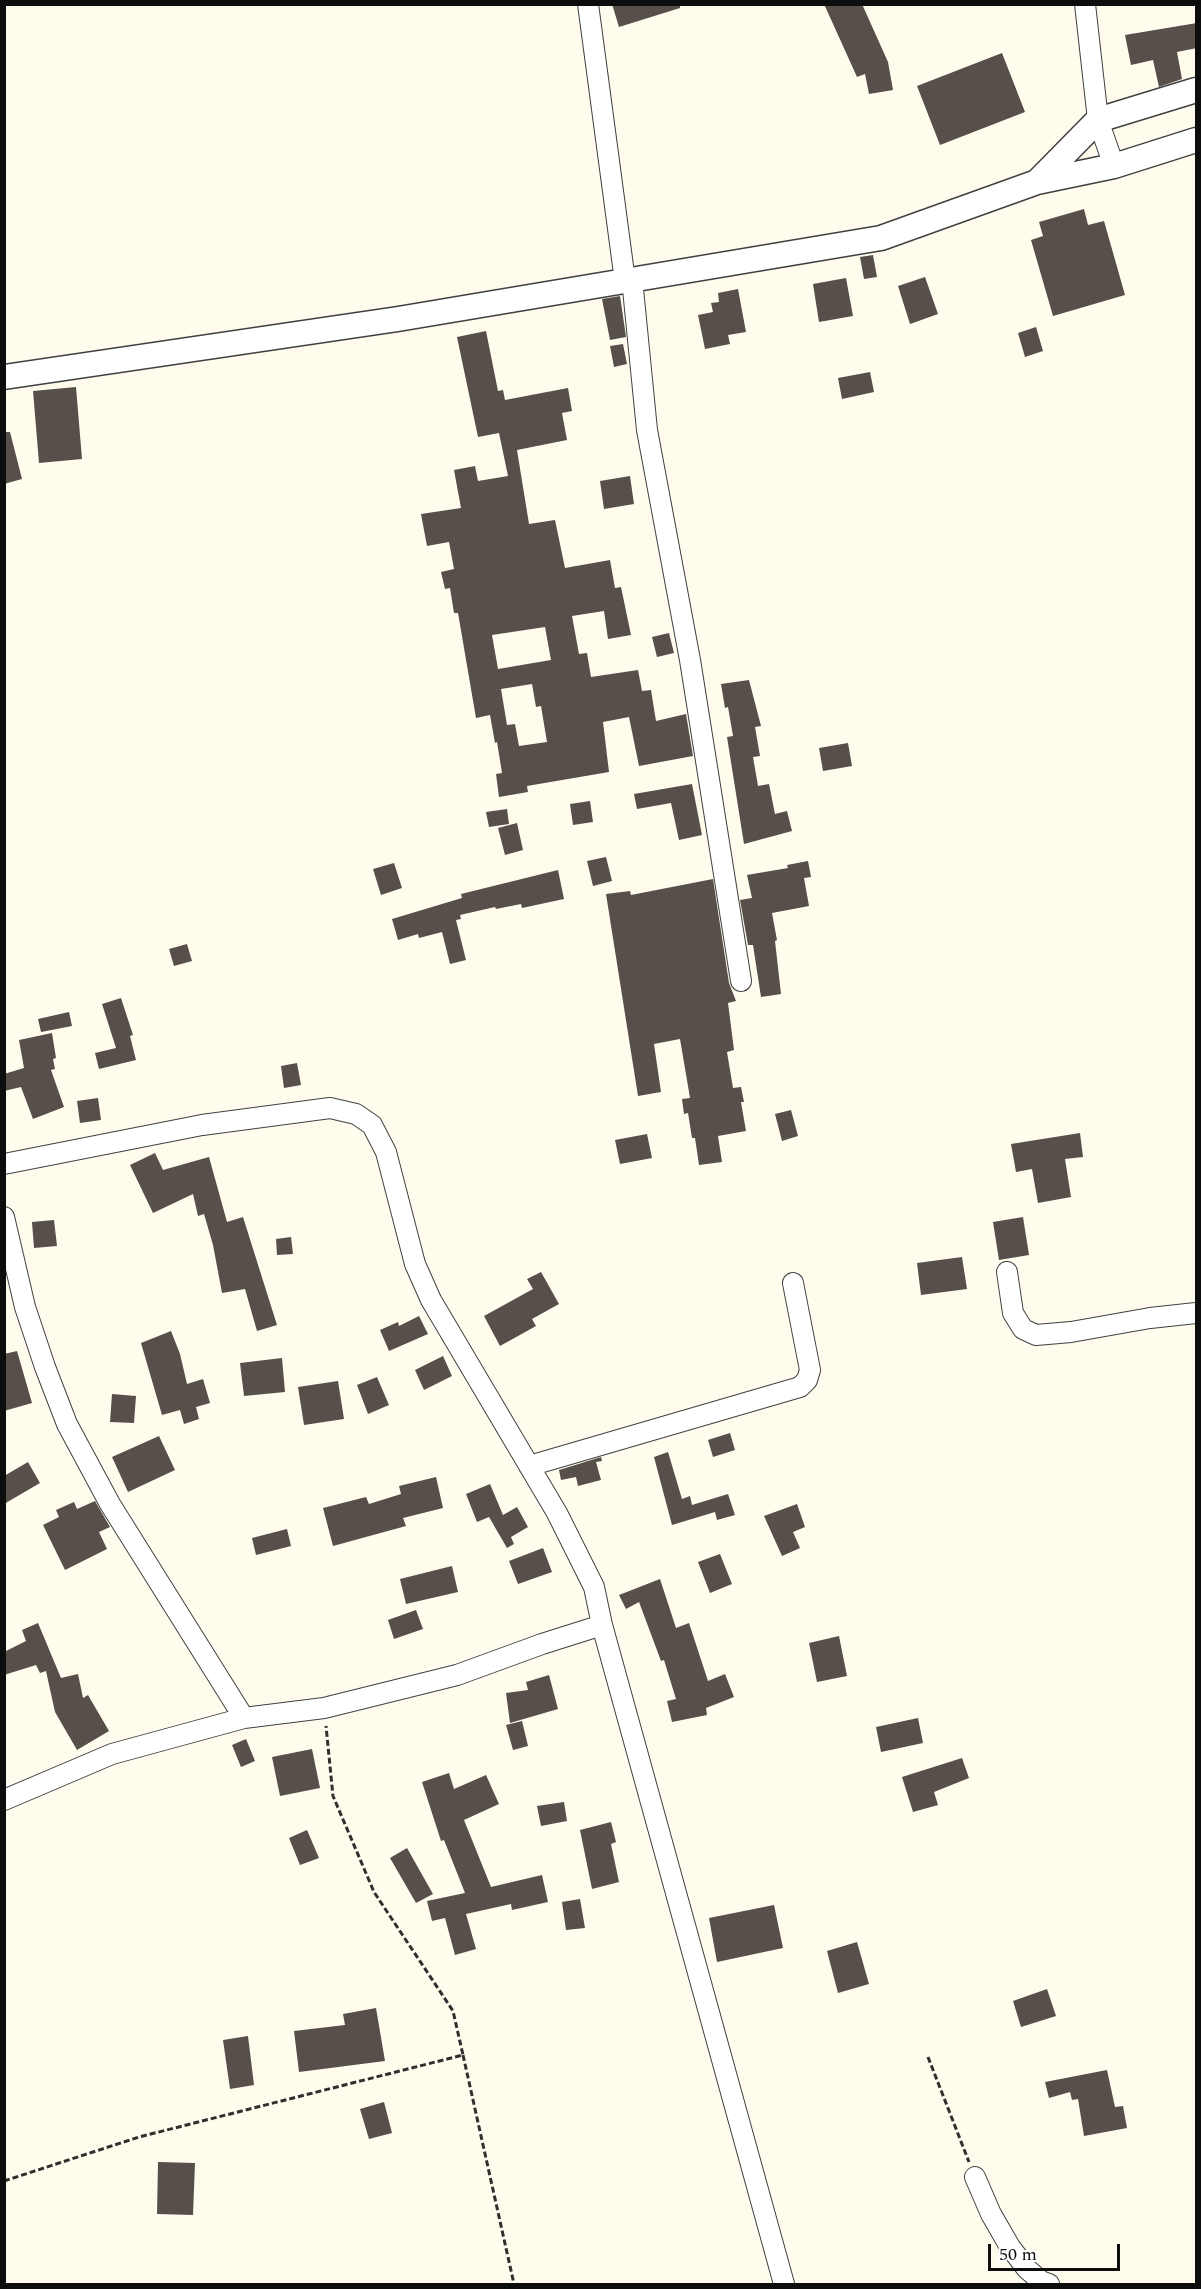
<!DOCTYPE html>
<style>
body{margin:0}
#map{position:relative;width:1201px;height:2289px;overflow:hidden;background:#fffcee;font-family:Spectral,serif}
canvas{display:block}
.frame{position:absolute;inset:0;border:6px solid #0d0d0d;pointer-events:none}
.scale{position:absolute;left:988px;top:2244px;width:132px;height:27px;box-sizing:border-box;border:3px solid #0d0d0d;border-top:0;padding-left:8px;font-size:18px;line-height:21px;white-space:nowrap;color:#0d0d0d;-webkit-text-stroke:4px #fff;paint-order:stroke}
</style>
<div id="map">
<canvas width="1201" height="2289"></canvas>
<div class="frame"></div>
<div class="scale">50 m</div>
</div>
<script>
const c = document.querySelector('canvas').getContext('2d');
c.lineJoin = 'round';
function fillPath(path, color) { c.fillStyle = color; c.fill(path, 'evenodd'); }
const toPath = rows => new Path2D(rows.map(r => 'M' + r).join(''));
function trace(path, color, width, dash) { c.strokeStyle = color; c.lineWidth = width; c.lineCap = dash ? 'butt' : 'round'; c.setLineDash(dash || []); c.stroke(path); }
fillPath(toPath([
 [612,4,680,4,680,8,619,27],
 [824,4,862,4,888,62,893,90,869,94,865,74,857,77],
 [1197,23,1197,48,1177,52,1182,79,1159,87,1153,60,1131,65,1125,35],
 [1002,53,1025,112,940,145,917,86],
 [1084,209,1088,225,1104,221,1125,295,1053,316,1031,240,1043,236,1039,222],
 [873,255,877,277,864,279,860,257],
 [925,277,938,314,910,324,898,286],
 [846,278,853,316,819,322,813,284],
 [738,289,746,332,728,335,730,344,705,349,698,315,713,312,711,303,719,302,718,293],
 [620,296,626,337,610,340,602,299],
 [1036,327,1043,351,1025,357,1018,333],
 [486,331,498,391,503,390,505,400,568,388,572,411,562,413,567,440,517,450,529,524,555,520,565,568,610,560,615,588,621,587,631,635,608,639,604,611,572,616,579,654,587,653,591,677,638,670,642,691,651,690,656,721,686,714,693,756,639,766,629,717,603,722,609,772,527,786,528,792,499,797,496,774,502,773,497,742,495,743,490,715,476,718,458,613,454,613,450,588,445,589,441,572,454,569,449,542,427,546,421,514,461,508,454,470,475,466,478,481,508,476,499,433,478,437,457,337],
 [545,627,551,660,498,669,492,635],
 [532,684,536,707,541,706,547,742,519,746,515,724,507,725,501,689],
 [623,344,627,364,614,367,610,346],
 [870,372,874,392,842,399,838,378],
 [76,387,82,459,39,463,33,391],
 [4,432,10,432,22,479,4,484],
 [630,476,634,504,604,509,600,481],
 [669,633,674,653,657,657,652,637],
 [749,680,761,726,755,727,760,756,753,757,758,786,769,784,775,814,787,811,792,831,744,844,727,737,733,736,728,707,725,708,721,684],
 [848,743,852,766,823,771,819,748],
 [692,784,702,835,679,840,671,803,637,809,634,794],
 [590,801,593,822,573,825,570,804],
 [507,809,509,824,489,827,486,812],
 [517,823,523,850,505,855,498,828],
 [606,857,612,881,593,886,587,861],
 [808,861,811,877,804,878,809,906,772,913,777,940,775,941,781,994,761,997,753,945,748,945,740,900,752,898,747,875,788,868,787,865],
 [394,863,402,888,381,895,373,869],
 [558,870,564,899,522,908,521,904,496,909,495,907,460,915,461,919,456,920,466,960,450,964,442,932,419,938,418,934,398,940,392,919,462,898,461,894],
 [713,879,729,983,736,1001,728,1003,734,1050,727,1052,733,1088,741,1087,744,1102,741,1102,746,1131,718,1136,722,1162,699,1165,695,1138,692,1138,688,1113,684,1114,682,1099,690,1098,680,1039,654,1044,661,1092,638,1096,606,894,630,891,631,895],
 [187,944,192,961,174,966,169,949],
 [121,998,133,1035,130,1036,136,1060,99,1069,95,1053,116,1048,102,1004],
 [69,1012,72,1026,41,1032,38,1019],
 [52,1033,56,1058,53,1059,55,1069,51,1070,64,1107,33,1119,21,1087,4,1091,4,1074,24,1068,19,1040],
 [297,1063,301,1085,284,1088,281,1066],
 [98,1098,101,1120,80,1123,77,1101],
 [791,1110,798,1136,782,1141,775,1114],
 [1080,1133,1083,1157,1065,1159,1071,1197,1038,1203,1032,1169,1016,1172,1011,1144],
 [647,1134,652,1158,620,1164,615,1140],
 [155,1153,163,1170,209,1157,227,1222,243,1217,277,1325,257,1331,245,1289,222,1293,213,1245,204,1214,198,1216,193,1194,153,1213,130,1165],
 [1023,1217,1029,1255,999,1260,993,1222],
 [54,1220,57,1246,34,1248,32,1222],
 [291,1237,293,1254,277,1255,276,1239],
 [962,1257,967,1289,921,1295,917,1263],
 [541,1272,559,1304,532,1319,536,1326,500,1346,484,1316,533,1289,527,1279],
 [419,1316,428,1334,389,1351,380,1330,398,1322,399,1326],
 [171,1331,180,1354,187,1384,203,1379,210,1403,196,1407,199,1419,184,1424,180,1410,162,1415,141,1343],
 [17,1351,32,1403,4,1411,4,1354],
 [443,1356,452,1376,424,1390,415,1370],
 [282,1358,285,1392,244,1396,240,1363],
 [377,1377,389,1405,368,1414,357,1385],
 [338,1381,344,1419,304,1425,298,1387],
 [112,1394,136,1396,134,1423,110,1422],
 [730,1433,735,1450,713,1457,708,1440],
 [159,1436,175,1470,128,1492,112,1457],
 [668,1452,682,1499,690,1496,692,1505,728,1494,735,1515,717,1520,715,1512,672,1525,654,1457],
 [601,1457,602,1461,596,1462,601,1480,578,1486,576,1477,561,1480,559,1470],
 [28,1462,40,1483,4,1504,4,1476],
 [436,1477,443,1508,403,1518,406,1526,333,1546,323,1508,366,1497,369,1504,401,1494,399,1486],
 [490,1484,503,1515,517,1507,528,1527,511,1537,514,1544,507,1548,489,1517,477,1522,466,1494],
 [95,1501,110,1527,99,1532,107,1549,65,1570,43,1525,59,1517,56,1510,74,1502,77,1509],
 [797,1504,805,1527,793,1532,800,1548,782,1556,764,1516],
 [287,1529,291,1546,256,1555,252,1538],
 [543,1548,552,1572,518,1584,509,1561],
 [720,1554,732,1584,710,1593,698,1562],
 [452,1566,458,1592,406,1604,400,1579],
 [660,1579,676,1628,689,1623,708,1681,725,1674,734,1697,706,1708,707,1715,672,1722,667,1701,676,1699,664,1660,661,1661,639,1602,626,1609,619,1595],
 [416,1610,423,1629,394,1639,388,1620],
 [38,1623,61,1678,78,1674,83,1698,88,1695,109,1731,77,1750,55,1712,46,1671,40,1673,36,1665,4,1675,4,1652,26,1641,22,1630],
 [839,1636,847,1676,817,1682,809,1643],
 [549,1675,558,1709,510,1723,506,1693,528,1690,526,1682],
 [918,1718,923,1743,881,1752,876,1727],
 [522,1721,528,1746,513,1750,506,1725],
 [246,1739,255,1761,241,1767,232,1745],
 [312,1749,320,1788,280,1796,272,1757],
 [962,1758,969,1778,934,1792,938,1805,913,1812,902,1777],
 [449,1773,454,1789,486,1775,499,1804,464,1820,491,1887,542,1875,548,1902,512,1910,511,1904,466,1914,476,1949,455,1955,445,1918,432,1921,427,1901,465,1893,444,1840,441,1841,422,1782],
 [564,1802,567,1821,541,1826,537,1806],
 [611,1822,616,1842,611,1844,619,1882,592,1889,580,1830],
 [307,1830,319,1858,300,1865,289,1838],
 [407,1848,433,1894,416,1903,390,1858],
 [580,1899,585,1928,566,1930,562,1902],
 [774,1905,783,1948,717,1962,709,1918],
 [857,1942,869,1984,838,1993,827,1951],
 [1047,1989,1056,2016,1021,2027,1013,2001],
 [376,2008,385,2061,299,2072,294,2031,345,2025,343,2014],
 [248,2036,254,2085,230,2089,223,2040],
 [1107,2070,1115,2107,1123,2106,1127,2128,1084,2136,1078,2099,1072,2100,1070,2092,1049,2098,1045,2082],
 [384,2102,392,2133,369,2139,360,2109],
 [158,2162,195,2163,193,2215,157,2214]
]), '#564f4a');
const minor = toPath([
 [588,4,625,281],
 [1085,4,1098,120,1114,166],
 [632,279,647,430,690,660,741,981],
 [4,1164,202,1125,330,1108,356,1114,372,1125,386,1152,415,1264,431,1300,557,1513,594,1587,602,1625],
 [4,1217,25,1307,45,1367,67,1424,110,1504,244,1718,324,1708,457,1675,542,1644,602,1625,784,2284],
 [1007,1272,1013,1313,1023,1329,1036,1335,1071,1332,1150,1318,1196,1313],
 [529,1466,800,1387,807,1380,810,1370,793,1283],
 [4,1800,112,1754,244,1718],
 [975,2177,991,2214,1010,2247,1027,2269,1041,2281,1049,2284]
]);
const tertiary = toPath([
 [1037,182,1098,120,1196,90],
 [4,377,398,319,881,238,1037,182,1114,166,1196,140]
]);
trace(minor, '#404040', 22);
trace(tertiary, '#404040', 27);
trace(toPath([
 [463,2055,514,2284],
 [928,2057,969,2162],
 [4,2181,139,2137,463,2055,453,2011,374,1892,333,1796,326,1726]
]), '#2f2f2f', 3, [6, 3]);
trace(minor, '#fff', 20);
trace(tertiary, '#fff', 24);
</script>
